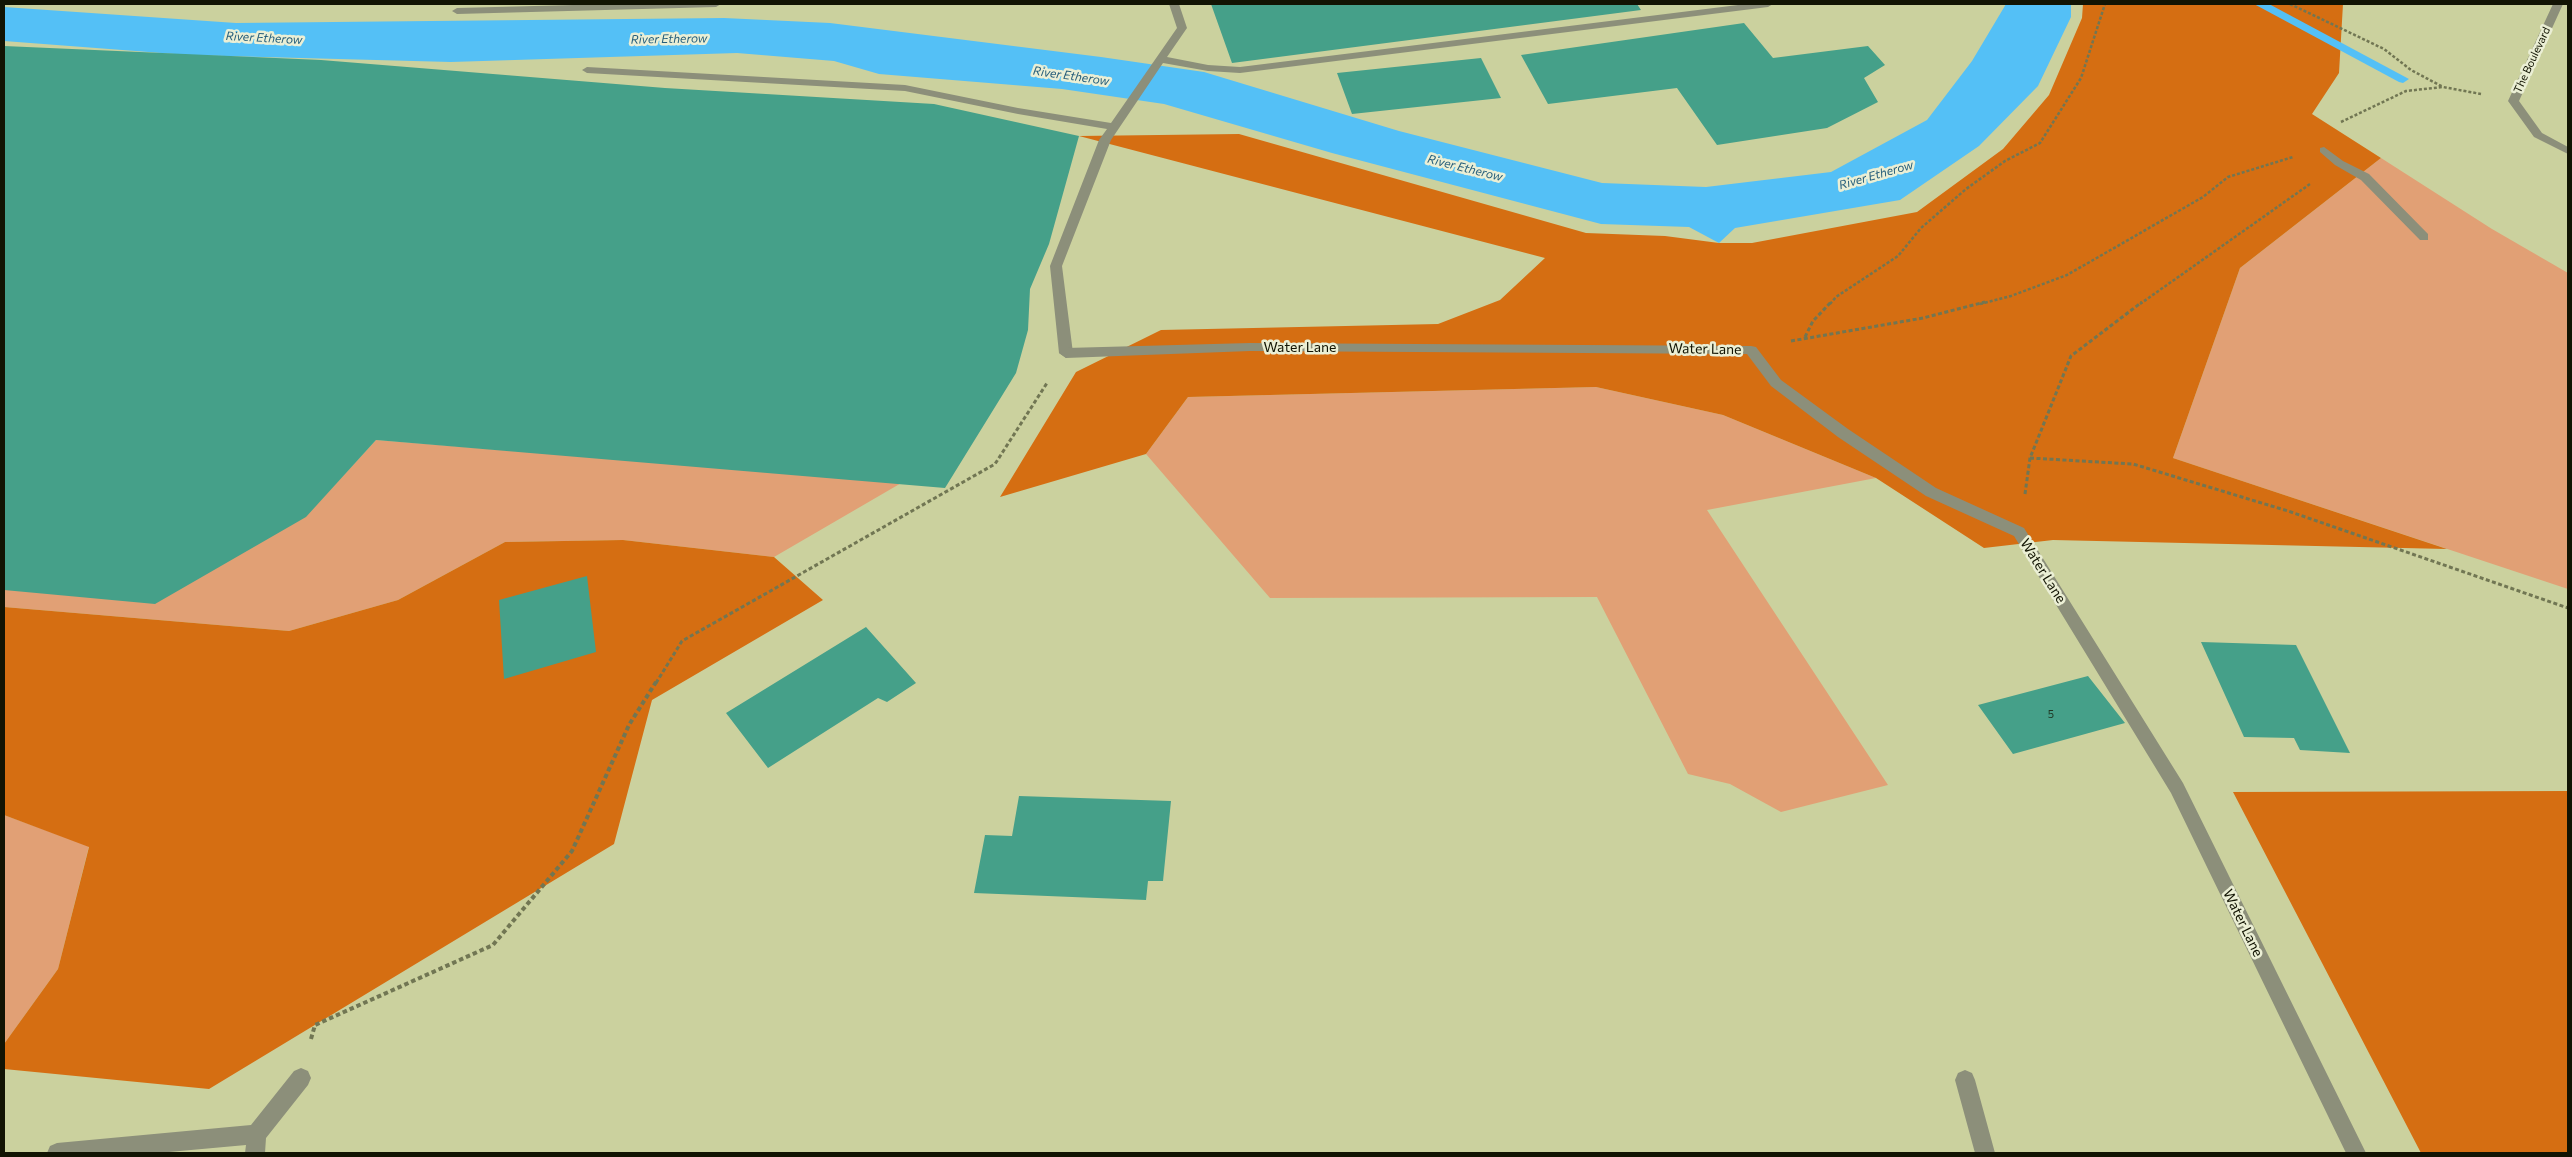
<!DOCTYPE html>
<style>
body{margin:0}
#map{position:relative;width:2572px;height:1157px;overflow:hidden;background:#cbd19e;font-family:Commissioner,sans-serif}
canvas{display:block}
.frame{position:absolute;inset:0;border:5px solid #121403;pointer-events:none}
</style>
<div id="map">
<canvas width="2572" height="1157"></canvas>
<div class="frame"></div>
</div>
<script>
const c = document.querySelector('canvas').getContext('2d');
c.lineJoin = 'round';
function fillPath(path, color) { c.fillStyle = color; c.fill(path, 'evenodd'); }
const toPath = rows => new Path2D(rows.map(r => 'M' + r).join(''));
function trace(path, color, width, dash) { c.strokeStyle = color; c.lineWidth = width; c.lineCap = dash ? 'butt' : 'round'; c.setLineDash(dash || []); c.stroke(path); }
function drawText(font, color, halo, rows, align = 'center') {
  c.font = font + ' Commissioner,sans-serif'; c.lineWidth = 5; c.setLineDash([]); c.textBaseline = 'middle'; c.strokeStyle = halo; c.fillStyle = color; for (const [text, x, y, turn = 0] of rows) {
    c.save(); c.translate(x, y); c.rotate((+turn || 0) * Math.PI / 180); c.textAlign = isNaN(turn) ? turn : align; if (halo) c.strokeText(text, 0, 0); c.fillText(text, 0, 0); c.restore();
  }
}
fillPath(toPath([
 [2381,158,2492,229,2568,273,2568,589,2173,458,2240,268],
 [1596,387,1723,415,1876,478,1707,510,1888,785,1781,812,1730,784,1688,774,1597,597,1270,598,1146,454,1188,397],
 [376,440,903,482,774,557,623,540,505,542,398,600,289,631,4,607,4,500,306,516],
 [4,815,89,846,58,969,4,1044]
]), '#e1a075');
fillPath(toPath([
 [2083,4,2343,4,2339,73,2312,114,2381,158,2240,268,2173,458,2447,549,2053,540,1984,548,1876,478,1723,415,1596,387,1188,397,1146,454,1000,497,1076,372,1161,330,1438,324,1500,300,1545,258,1079,136,1239,134,1586,233,1665,236,1719,243,1752,243,1917,212,2003,149,2049,95,2082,18],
 [623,540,774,557,823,600,652,700,614,844,209,1089,4,1069,4,1044,58,969,89,847,4,815,4,607,289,631,398,600,505,542],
 [2568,791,2568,1153,2421,1153,2233,792]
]), '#d56e12');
fillPath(toPath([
 [2006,4,2071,4,2071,17,2038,86,1979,146,1900,200,1735,228,1719,243,1689,227,1601,224,1332,153,1164,104,1062,89,879,74,834,61,737,53,451,62,188,55,4,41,4,7,236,23,724,18,830,23,1101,57,1204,72,1399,131,1602,183,1706,187,1831,172,1927,120,1972,61]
]), '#54c0f6');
fillPath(toPath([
 [2254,4,2269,4,2409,79,2403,83,2399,82,2254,4]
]), '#54c0f6');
fillPath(toPath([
 [1211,4,1637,4,1641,10,1232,63],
 [1744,23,1773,58,1868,46,1885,65,1864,78,1878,102,1827,128,1717,145,1677,88,1548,104,1521,55],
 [4,46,321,60,665,88,934,104,1079,136,1049,244,1030,289,1028,330,1016,373,945,488,376,440,306,517,155,604,4,590],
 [1481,58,1501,98,1352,114,1337,73],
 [587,576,596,652,504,679,499,600],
 [866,627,916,683,887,702,878,698,768,768,726,713],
 [2201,642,2296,645,2350,753,2300,750,2294,738,2244,737],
 [2088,676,2125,723,2013,754,1978,705],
 [1019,796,1171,801,1163,881,1148,881,1146,900,974,893,985,835,1012,836]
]), '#45a089');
trace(toPath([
 [2290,4,2384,49,2411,70,2443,87],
 [2341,122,2406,91,2443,87,2481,94],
 [1830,304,1836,297,1898,256,1921,228,1966,189,2005,161,2040,143,2081,78,2105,4],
 [1980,304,2011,296,2067,275,2203,197,2228,177,2293,157],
 [2140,304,2310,184]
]), '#717653', 2.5, [3, 2]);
trace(toPath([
 [1805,337,1813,321,1831,302],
 [1791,341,1923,318,1985,302],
 [2030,458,2133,464,2288,511,2568,608],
 [2025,494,2030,458,2071,356,2142,302],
 [656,683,682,641,995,464,1047,383]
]), '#717653', 3, [4, 2.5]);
trace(toPath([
 [311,1039,315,1025,493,945,572,851,629,725,656,682]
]), '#717653', 4, [4.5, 3]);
fillPath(toPath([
 [612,4,721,4,716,7,457,14,452,11,457,8,612,4],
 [1169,4,1179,4,1187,28,1167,57,1208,65,1240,67,1746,4,1773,4,1768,7,1240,73,1208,71,1163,63,1111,140,1062,266,1073,353,1066,358,1059,353,1050,266,1099,140,1107,129,1018,114,905,91,587,73,582,70,587,67,905,85,1018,108,1111,123,1177,28,1169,4],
 [2324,147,2343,161,2369,174,2428,234,2428,240,2420,240,2361,180,2335,165,2320,152,2320,148,2324,147]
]), '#8c8f7a');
fillPath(toPath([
 [2553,4,2563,4,2519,101,2542,133,2568,147,2568,154,2534,137,2508,101,2553,4],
 [1250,343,1751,346,1756,347,1781,380,1848,429,1936,488,2024,528,2183,783,2366,1153,2346,1153,2171,793,2014,536,1926,496,1838,437,1771,386,1747,354,1250,351,1066,358,1059,353,1066,348,1250,343],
 [301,1068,308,1071,311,1078,308,1085,266,1138,265,1153,245,1153,246,1145,158,1153,47,1153,50,1146,57,1143,251,1125,294,1071,301,1068],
 [1965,1070,1972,1073,1975,1080,1995,1153,1975,1153,1955,1080,1958,1073,1965,1070]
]), '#8c8f7a');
drawText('11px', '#121403', '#ebefd5', [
 ["The Boulevard",2532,60,-65]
]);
drawText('11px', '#1f3724', null, [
 ["5",2051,714]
]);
drawText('italic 12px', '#265e7b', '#ebefd5', [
 ["River Etherow",264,38,3],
 ["River Etherow",669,39,-1],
 ["River Etherow",1071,76,8],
 ["River Etherow",1465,168,14],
 ["River Etherow",1876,175,-16]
]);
drawText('14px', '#121403', '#ebefd5', [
 ["Water Lane",1300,347],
 ["Water Lane",1705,349,1],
 ["Water Lane",2043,571,58],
 ["Water Lane",2243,923,64]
]);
</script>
